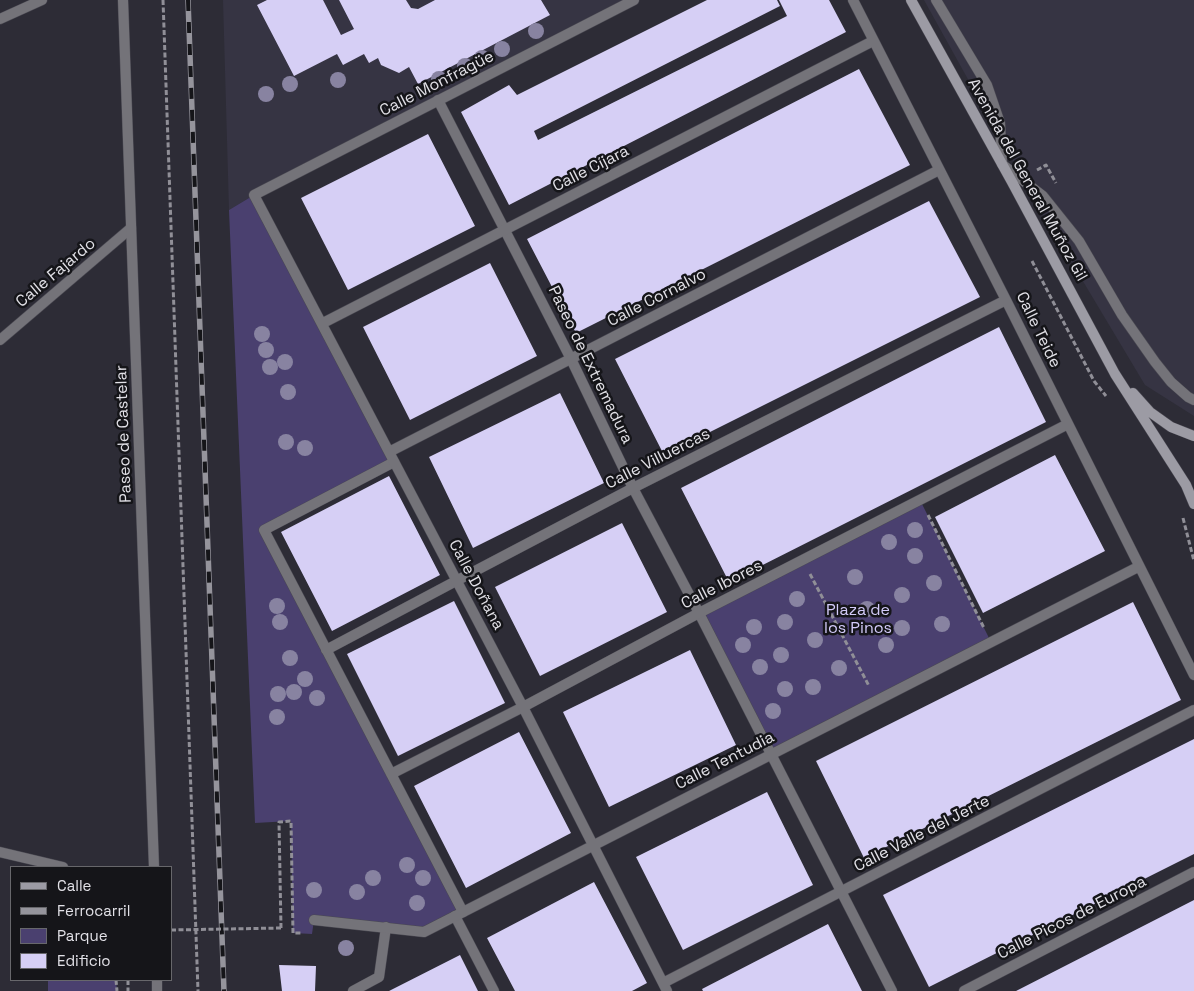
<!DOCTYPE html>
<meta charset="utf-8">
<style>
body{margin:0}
#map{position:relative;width:1194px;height:991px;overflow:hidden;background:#2d2c36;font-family:"Space Grotesk",sans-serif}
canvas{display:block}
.legend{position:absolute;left:10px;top:866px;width:162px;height:115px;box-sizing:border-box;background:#151519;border:1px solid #67676b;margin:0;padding:6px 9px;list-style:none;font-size:15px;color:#e2e1e7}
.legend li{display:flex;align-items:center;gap:10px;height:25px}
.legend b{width:25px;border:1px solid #67676b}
</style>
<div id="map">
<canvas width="1194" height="991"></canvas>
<ul class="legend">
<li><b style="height:6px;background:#9c9ba4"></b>Calle</li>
<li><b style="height:6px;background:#95949c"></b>Ferrocarril</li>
<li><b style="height:14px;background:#4a406f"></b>Parque</li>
<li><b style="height:14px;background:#d6cff5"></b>Edificio</li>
</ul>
</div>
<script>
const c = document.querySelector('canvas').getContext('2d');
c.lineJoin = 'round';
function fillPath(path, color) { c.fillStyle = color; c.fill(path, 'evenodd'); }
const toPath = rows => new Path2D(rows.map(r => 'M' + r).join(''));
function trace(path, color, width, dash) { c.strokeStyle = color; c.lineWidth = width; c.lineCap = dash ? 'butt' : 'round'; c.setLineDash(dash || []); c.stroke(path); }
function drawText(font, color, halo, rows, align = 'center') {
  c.font = font + ' "Space Grotesk",sans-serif'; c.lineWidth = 5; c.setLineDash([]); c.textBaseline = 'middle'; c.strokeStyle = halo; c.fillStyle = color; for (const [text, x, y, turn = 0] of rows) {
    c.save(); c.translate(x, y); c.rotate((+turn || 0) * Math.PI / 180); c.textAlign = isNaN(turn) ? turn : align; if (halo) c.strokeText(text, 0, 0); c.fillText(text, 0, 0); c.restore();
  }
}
fillPath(toPath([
 [223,0,634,0,254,195,229,210],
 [924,0,1194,0,1194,416,1145,385,1041,211]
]), '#363443');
fillPath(toPath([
 [254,195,394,462,264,530,463,912,424,932,314,920,312,934,293,933,291,821,255,823,229,210],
 [920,500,991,642,771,754,699,613],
 [48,980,116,980,117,991,48,991]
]), '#4a406f');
fillPath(toPath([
 [267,0,323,0,341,35,354,29,339,0,406,0,411,8,418,9,435,0,541,0,550,15,418,84,409,67,399,73,381,65,378,58,369,63,364,54,343,65,337,54,294,76,257,5],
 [707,0,777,0,780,6,534,131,538,140,787,16,779,0,829,0,846,32,509,205,461,112,509,85,517,95],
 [859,69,910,165,576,333,527,239],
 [428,134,475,226,348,290,301,198],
 [929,201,980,297,664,455,615,359],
 [490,263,537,356,410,420,363,327],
 [999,327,1046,422,729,582,681,488],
 [560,393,604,483,473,548,429,457],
 [1055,455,1105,551,983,613,935,517],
 [389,476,440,575,332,631,281,532],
 [622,523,667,612,540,676,495,587],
 [454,601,505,703,398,756,347,654],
 [1133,602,1181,700,864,858,816,761],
 [690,650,736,745,609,807,563,712],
 [519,732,571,833,466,888,414,786],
 [1194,739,1194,854,929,987,883,895],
 [767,792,813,885,683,950,636,857],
 [594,882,647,983,632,991,515,991,487,938],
 [1194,900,1194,991,1016,991],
 [828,924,862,991,703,991,702,989],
 [460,955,478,991,389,991],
 [279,965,316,966,315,991,282,991]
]), '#d6cff5');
const pedestrian = toPath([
 [438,100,571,359,633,488,699,613,892,991],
 [394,462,264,530,463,912],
 [326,650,456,581],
 [391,774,523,707],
 [455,916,494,991],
 [353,991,379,977,386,927]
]);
const minor = toPath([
 [634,0,254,195,523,707,667,991],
 [853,0,1006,300,1194,675],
 [936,0,987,85,1000,123,1002,164],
 [0,19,42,0],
 [323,323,873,41],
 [0,340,131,228],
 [389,452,939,170],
 [456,581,633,488,1006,300],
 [523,707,699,613,1068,424],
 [0,852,63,867],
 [314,920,424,932,1138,567],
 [663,983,1194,710],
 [964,991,1194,872]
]);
const tertiary = toPath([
 [123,0,154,867],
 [1003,165,1043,196,1079,241,1122,315,1155,362,1171,382,1188,397,1194,400],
 [157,980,157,991]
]);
const secondary = toPath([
 [911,0,1012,182,1115,374,1186,485,1194,504],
 [1133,393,1150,412,1171,427,1194,436]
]);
trace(pedestrian, '#4a4952', 11);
trace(minor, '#4a4952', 11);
trace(tertiary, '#4a4952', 11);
trace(secondary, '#4a4952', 11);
trace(toPath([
 [163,0,198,991],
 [1037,170,1046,165,1056,183],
 [1032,261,1094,381,1106,396],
 [928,515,984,628],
 [1183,518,1194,561],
 [810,574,869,686],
 [281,928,279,822,291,821,293,933,302,933],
 [116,980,117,991],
 [128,980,128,991]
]), '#908f97', 3, [5, 2.5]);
trace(pedestrian, '#747379', 10);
trace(minor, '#747379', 10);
trace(tertiary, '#747379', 10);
trace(secondary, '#9c9ba4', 10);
const rail = toPath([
 [188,0,224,991]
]);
trace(rail, '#95949c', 5.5);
trace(rail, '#151519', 4, [11]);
trace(toPath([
 [171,930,281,928]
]), '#908f97', 3, [5, 2.5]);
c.fillStyle = '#8883a1';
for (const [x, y] of [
 [536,31],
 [502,49],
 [482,58],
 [465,66],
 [439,79],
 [338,80],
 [290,84],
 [266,94],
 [262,334],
 [266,350],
 [285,362],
 [270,367],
 [288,392],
 [286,442],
 [305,448],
 [915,530],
 [889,542],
 [915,556],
 [855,577],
 [934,583],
 [902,595],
 [797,599],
 [277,606],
 [867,609],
 [280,622],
 [785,622],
 [942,624],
 [754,627],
 [902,628],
 [815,640],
 [743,645],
 [886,645],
 [781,655],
 [290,658],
 [760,667],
 [839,668],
 [305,679],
 [813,687],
 [785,689],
 [294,692],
 [278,694],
 [317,698],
 [773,711],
 [277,717],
 [407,865],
 [373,878],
 [423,878],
 [314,890],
 [357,892],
 [417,903],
 [346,948]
]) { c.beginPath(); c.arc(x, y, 8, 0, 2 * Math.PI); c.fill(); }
drawText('16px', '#e2e1e7', '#151519', [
 ["Calle Monfragüe",437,84,-27],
 ["Calle Cíjara",591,169,-27],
 ["Avenida del General Muñoz Gil",1027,180,61],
 ["Calle Fajardo",56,273,-40],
 ["Calle Cornalvo",657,298,-27],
 ["Calle Teide",1038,330,64],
 ["Paseo de Extremadura",590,365,64],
 ["Paseo de Castelar",124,434,-92],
 ["Calle Villuercas",658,459,-27],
 ["Calle Doñana",476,585,62],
 ["Calle Ibores",722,585,-27],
 ["Calle Tentudia",725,761,-27],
 ["Calle Valle del Jerte",922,834,-27],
 ["Calle Picos de Europa",1072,918,-27]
]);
drawText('16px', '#d3cbf9', '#151519', [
 ["Plaza de",858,611],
 ["los Pinos",858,629]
]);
</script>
